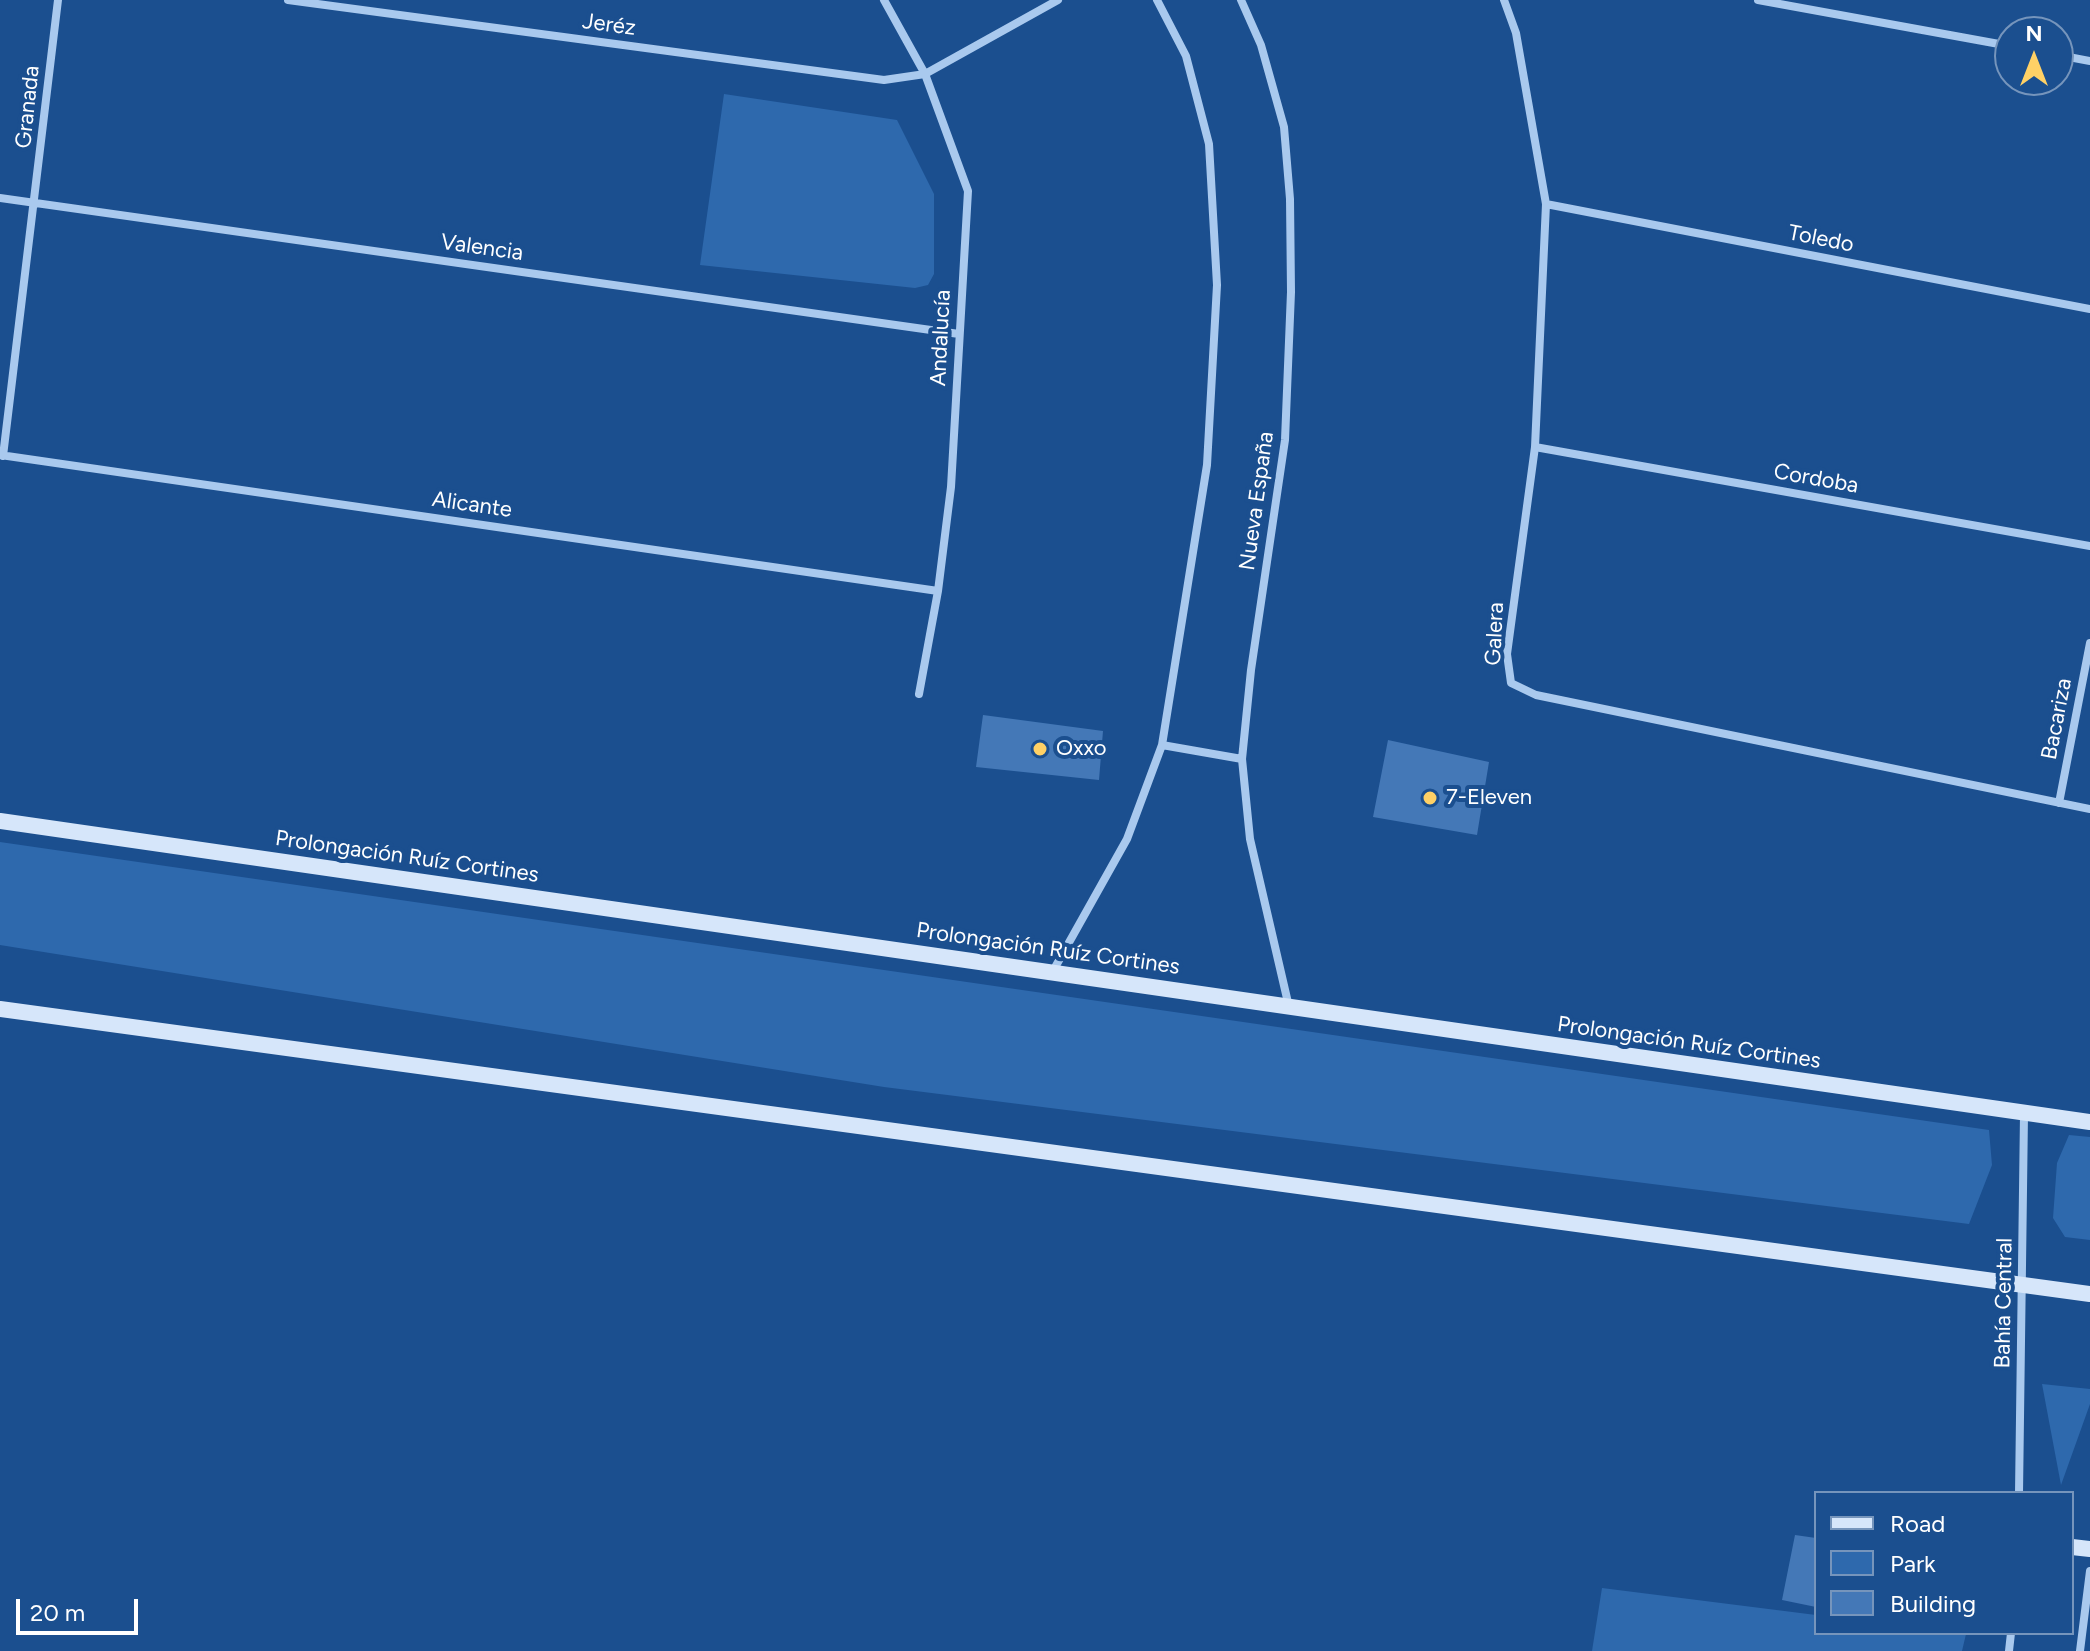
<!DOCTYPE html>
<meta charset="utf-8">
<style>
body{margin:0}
#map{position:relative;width:2090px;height:1651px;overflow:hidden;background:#1b4f8f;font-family:Figtree,sans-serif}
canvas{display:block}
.legend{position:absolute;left:1814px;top:1491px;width:260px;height:144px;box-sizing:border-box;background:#1b4f8f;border:2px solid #7695bc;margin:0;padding:10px 14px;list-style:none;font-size:24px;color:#fff}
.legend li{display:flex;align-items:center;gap:16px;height:40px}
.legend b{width:40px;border:2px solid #7695bc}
.north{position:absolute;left:1994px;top:16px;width:80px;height:80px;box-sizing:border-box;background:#1b4f8f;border:2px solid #7695bc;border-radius:50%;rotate:0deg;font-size:22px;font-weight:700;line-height:32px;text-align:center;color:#fff}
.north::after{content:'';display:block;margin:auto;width:28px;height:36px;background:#ffd166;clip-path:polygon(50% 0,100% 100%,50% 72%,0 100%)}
.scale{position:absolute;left:16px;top:1599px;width:122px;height:36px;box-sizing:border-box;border:4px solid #fff;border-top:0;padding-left:10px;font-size:24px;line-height:28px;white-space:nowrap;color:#fff;-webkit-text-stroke:6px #1b4f8f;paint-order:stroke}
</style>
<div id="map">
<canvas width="2090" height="1651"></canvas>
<ul class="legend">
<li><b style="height:10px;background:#d6e6fa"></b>Road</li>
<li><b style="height:22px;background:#2e69ad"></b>Park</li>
<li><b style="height:22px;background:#4478b7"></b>Building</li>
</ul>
<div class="north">N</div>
<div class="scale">20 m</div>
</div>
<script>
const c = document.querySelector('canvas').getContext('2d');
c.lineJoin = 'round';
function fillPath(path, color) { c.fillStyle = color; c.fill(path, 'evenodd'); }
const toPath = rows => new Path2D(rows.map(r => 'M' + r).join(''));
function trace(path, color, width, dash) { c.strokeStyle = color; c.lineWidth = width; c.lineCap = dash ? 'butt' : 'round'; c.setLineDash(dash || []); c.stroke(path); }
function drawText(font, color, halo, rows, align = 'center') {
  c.font = font + ' Figtree,sans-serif'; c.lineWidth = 8; c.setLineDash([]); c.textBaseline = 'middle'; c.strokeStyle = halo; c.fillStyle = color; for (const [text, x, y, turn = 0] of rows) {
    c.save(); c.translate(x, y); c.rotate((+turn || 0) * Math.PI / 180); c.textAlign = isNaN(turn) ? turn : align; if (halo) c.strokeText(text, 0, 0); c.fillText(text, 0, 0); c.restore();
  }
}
fillPath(toPath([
 [724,94,897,120,934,194,934,274,928,285,915,288,700,265],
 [0,842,1989,1130,1992,1165,1969,1224,884,1087,0,945],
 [2069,1135,2090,1137,2090,1240,2065,1237,2053,1218,2057,1163],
 [2042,1384,2090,1389,2090,1404,2061,1485],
 [1602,1588,1816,1615,1816,1633,1966,1634,1962,1651,1592,1651]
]), '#2e69ad');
fillPath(toPath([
 [983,715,1103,731,1099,780,976,767],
 [1388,740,1489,762,1477,835,1373,817],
 [1795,1535,1816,1538,1816,1607,1782,1600]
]), '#4478b7');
trace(toPath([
 [288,0,884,80,925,74,1058,0],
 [884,0,925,74,968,191,951,487,938,591,919,694],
 [1241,0,1261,45,1284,127,1290,199,1291,292,1285,440,1251,670,1242,759,1250,839,1289,1007],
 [1504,0,1516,33,1546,204,1535,447,1507,654,1511,683,1536,695,2090,809],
 [1758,0,2010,46],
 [2058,55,2090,61],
 [0,198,959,334],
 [1546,204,2090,309],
 [1535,447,2090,546],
 [0,455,938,591],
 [3,456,58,0],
 [1162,745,1242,759],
 [2059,803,2090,643],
 [1053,971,1127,839,1162,745,1207,465,1217,285,1209,144,1186,56,1157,0],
 [2019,1493,2024,1114],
 [2009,1651,2011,1633],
 [2080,1651,2090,1571]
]), '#a9c9ee', 8);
trace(toPath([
 [0,821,2090,1122],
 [0,1009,2090,1294],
 [2072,1547,2090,1549]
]), '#d6e6fa', 16);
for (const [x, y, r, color] of [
 [1040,749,8,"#ffd166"],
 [1430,798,8,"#ffd166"]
]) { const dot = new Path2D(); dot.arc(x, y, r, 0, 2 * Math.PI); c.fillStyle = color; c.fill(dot); trace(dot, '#1b4f8f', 3); }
drawText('22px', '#fff', '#1b4f8f', [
 ["Jeréz",609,25,8],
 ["Granada",28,107,-84],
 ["Toledo",1821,239,11],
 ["Valencia",482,248,8],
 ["Andalucía",941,338,-87],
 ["Cordoba",1816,479,10],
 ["Nueva España",1257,501,-82],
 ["Alicante",472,505,8],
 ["Galera",1495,634,-87],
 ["Bacariza",2057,719,-79],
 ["Prolongación Ruíz Cortines",407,857,8],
 ["Prolongación Ruíz Cortines",1048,949,8],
 ["Prolongación Ruíz Cortines",1689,1043,8],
 ["Bahía Central",2004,1303,-89]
]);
drawText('22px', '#fff', '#1b4f8f', [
 ["Oxxo",1056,749],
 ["7-Eleven",1446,798]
], 'left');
</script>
